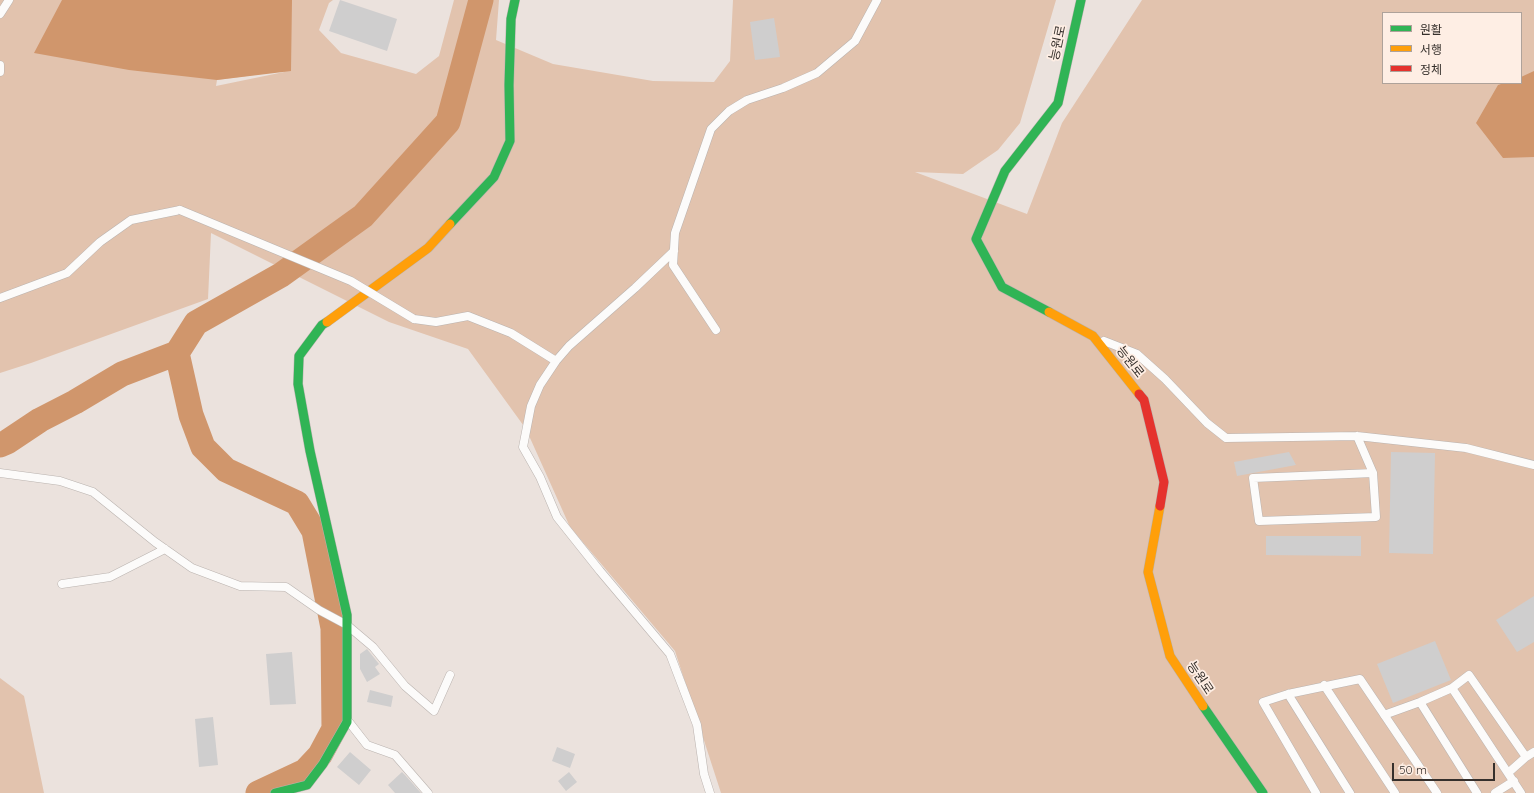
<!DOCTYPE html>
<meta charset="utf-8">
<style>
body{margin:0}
#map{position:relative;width:1534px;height:793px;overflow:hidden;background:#ebe2dd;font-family:Quicksand,"Noto Sans KR",sans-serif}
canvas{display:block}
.legend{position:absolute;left:1382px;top:12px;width:140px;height:72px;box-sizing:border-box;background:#feeee4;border:1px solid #aea29a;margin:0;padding:5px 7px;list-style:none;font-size:12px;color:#36302c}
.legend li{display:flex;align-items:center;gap:8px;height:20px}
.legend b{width:20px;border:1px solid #aea29a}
.scale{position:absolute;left:1392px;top:763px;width:103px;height:18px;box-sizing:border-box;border:2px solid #36302c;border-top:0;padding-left:5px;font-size:12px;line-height:14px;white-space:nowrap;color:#36302c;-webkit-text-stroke:3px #feeee4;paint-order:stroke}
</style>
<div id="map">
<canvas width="1534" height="793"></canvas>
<ul class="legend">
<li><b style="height:5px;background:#30b455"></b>원활</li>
<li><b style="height:5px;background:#ff9f0a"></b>서행</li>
<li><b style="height:5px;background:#e5322d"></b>정체</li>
</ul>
<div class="scale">50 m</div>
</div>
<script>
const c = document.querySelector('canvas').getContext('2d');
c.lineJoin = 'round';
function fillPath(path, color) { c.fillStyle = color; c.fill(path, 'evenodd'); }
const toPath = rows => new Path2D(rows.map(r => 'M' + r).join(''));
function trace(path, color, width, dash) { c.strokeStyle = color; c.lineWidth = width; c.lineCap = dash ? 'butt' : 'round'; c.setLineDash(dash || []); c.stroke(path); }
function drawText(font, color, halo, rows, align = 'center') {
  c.font = font + ' Quicksand,"Noto Sans KR",sans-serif'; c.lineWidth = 3.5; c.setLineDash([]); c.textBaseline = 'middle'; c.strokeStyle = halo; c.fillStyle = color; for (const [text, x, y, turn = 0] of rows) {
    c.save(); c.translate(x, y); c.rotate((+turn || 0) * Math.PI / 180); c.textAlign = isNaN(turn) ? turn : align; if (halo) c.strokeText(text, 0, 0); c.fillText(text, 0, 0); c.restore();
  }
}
fillPath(toPath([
 [0,0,333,0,329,3,319,30,341,53,416,74,439,56,454,0,499,0,496,40,553,64,653,81,714,82,730,61,733,0,1056,0,1020,123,998,150,963,174,915,172,1027,214,1062,123,1142,0,1534,0,1534,793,721,793,675,651,570,527,526,429,468,349,389,322,211,233,208,299,31,363,0,373],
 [1383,13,1521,13,1521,83,1383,83],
 [284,71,284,72,216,86,217,80],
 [0,678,24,696,44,793,0,793]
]), '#e2c3ae');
fillPath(toPath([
 [62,0,292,0,291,71,217,80,129,70,34,53],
 [1534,71,1534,157,1503,158,1476,123,1498,85,1504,83,1521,83,1521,77]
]), '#d0966c');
trace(toPath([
 [177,353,191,415,203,447,226,470,297,503,314,531,333,628,334,729,320,755,305,771,258,793],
 [0,445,7,442,40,420,75,402,122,374,177,353,196,323,281,275,363,216,448,122,481,0]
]), '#d0966c', 25);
fillPath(toPath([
 [340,0,397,19,387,51,329,31],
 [774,18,780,57,755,60,750,22],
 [1289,452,1296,465,1237,476,1234,462],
 [1391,452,1435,453,1433,554,1389,553],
 [1266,536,1361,536,1361,556,1266,555],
 [1534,596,1534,642,1517,652,1496,620],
 [1435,641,1451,680,1393,703,1377,664],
 [367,649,379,664,375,667,380,674,367,682,360,669,360,654],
 [292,652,296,704,270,705,266,654],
 [370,690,393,696,391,707,367,702],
 [213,717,218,765,199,767,195,719],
 [557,747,575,754,570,768,552,761],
 [350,752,371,770,359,785,337,767],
 [402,772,405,775,421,793,395,793,388,785],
 [569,772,577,782,566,791,558,781]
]), '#cfcece');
const lane = toPath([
 [0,14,9,0],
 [0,65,0,72],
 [0,298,67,273,100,242,131,220,180,210],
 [414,319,436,322,468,316,511,333,556,361,569,346,635,288,674,251],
 [716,330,673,265,675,233,711,129,729,111,747,100,783,88,817,73,855,41,877,0],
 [1104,341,1137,354,1165,379,1207,423,1226,438,1357,436,1466,448,1534,465],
 [556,361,540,385,531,406,523,447,540,477,557,517,600,571,670,654,697,725,704,774,710,793],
 [1357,436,1373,473,1253,478,1259,521,1376,517,1373,473],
 [0,473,60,481,93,492,155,542,192,568,240,586,286,587,319,610,347,625,373,647,405,686,434,711,450,675],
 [62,584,110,577,165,549],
 [1324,685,1395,793],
 [1452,688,1521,793],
 [1288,694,1350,793],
 [1420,702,1477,793],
 [1384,715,1420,702,1452,688,1469,675,1526,757,1508,773],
 [349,722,367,745,395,755,428,793],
 [1526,757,1534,752],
 [1316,793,1263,702,1288,694,1360,679,1437,793],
 [1495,793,1514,781]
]);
const fast = toPath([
 [450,224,494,177,510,141,509,85,511,19,515,0],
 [1049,312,1002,287,976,239,1005,171,1058,103,1081,0],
 [1203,706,1263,793],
 [275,793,307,785,323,764,347,722,347,615,310,451,298,384,299,356,322,325,327,322]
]);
const slow = toPath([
 [1049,312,1093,336,1139,394],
 [327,322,428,248,450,224],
 [1160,506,1148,572,1170,656,1203,706]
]);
const jam = toPath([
 [1139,394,1144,400,1164,482,1160,506]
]);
trace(lane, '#bab3af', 9);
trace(fast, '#bab3af', 10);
trace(slow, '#bab3af', 10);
trace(jam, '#bab3af', 10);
trace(lane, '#fcfbfa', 8);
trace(fast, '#30b455', 9);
trace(slow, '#ff9f0a', 9);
trace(jam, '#e5322d', 9);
const laneBridge = toPath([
 [180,210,351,281,414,319]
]);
trace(laneBridge, '#bab3af', 9, []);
trace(laneBridge, '#fcfbfa', 8);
drawText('13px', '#36302c', '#feeee4', [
 ["능원로",1058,43,-78],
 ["능원로",1130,362,52],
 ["능원로",1200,678,56]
]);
</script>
